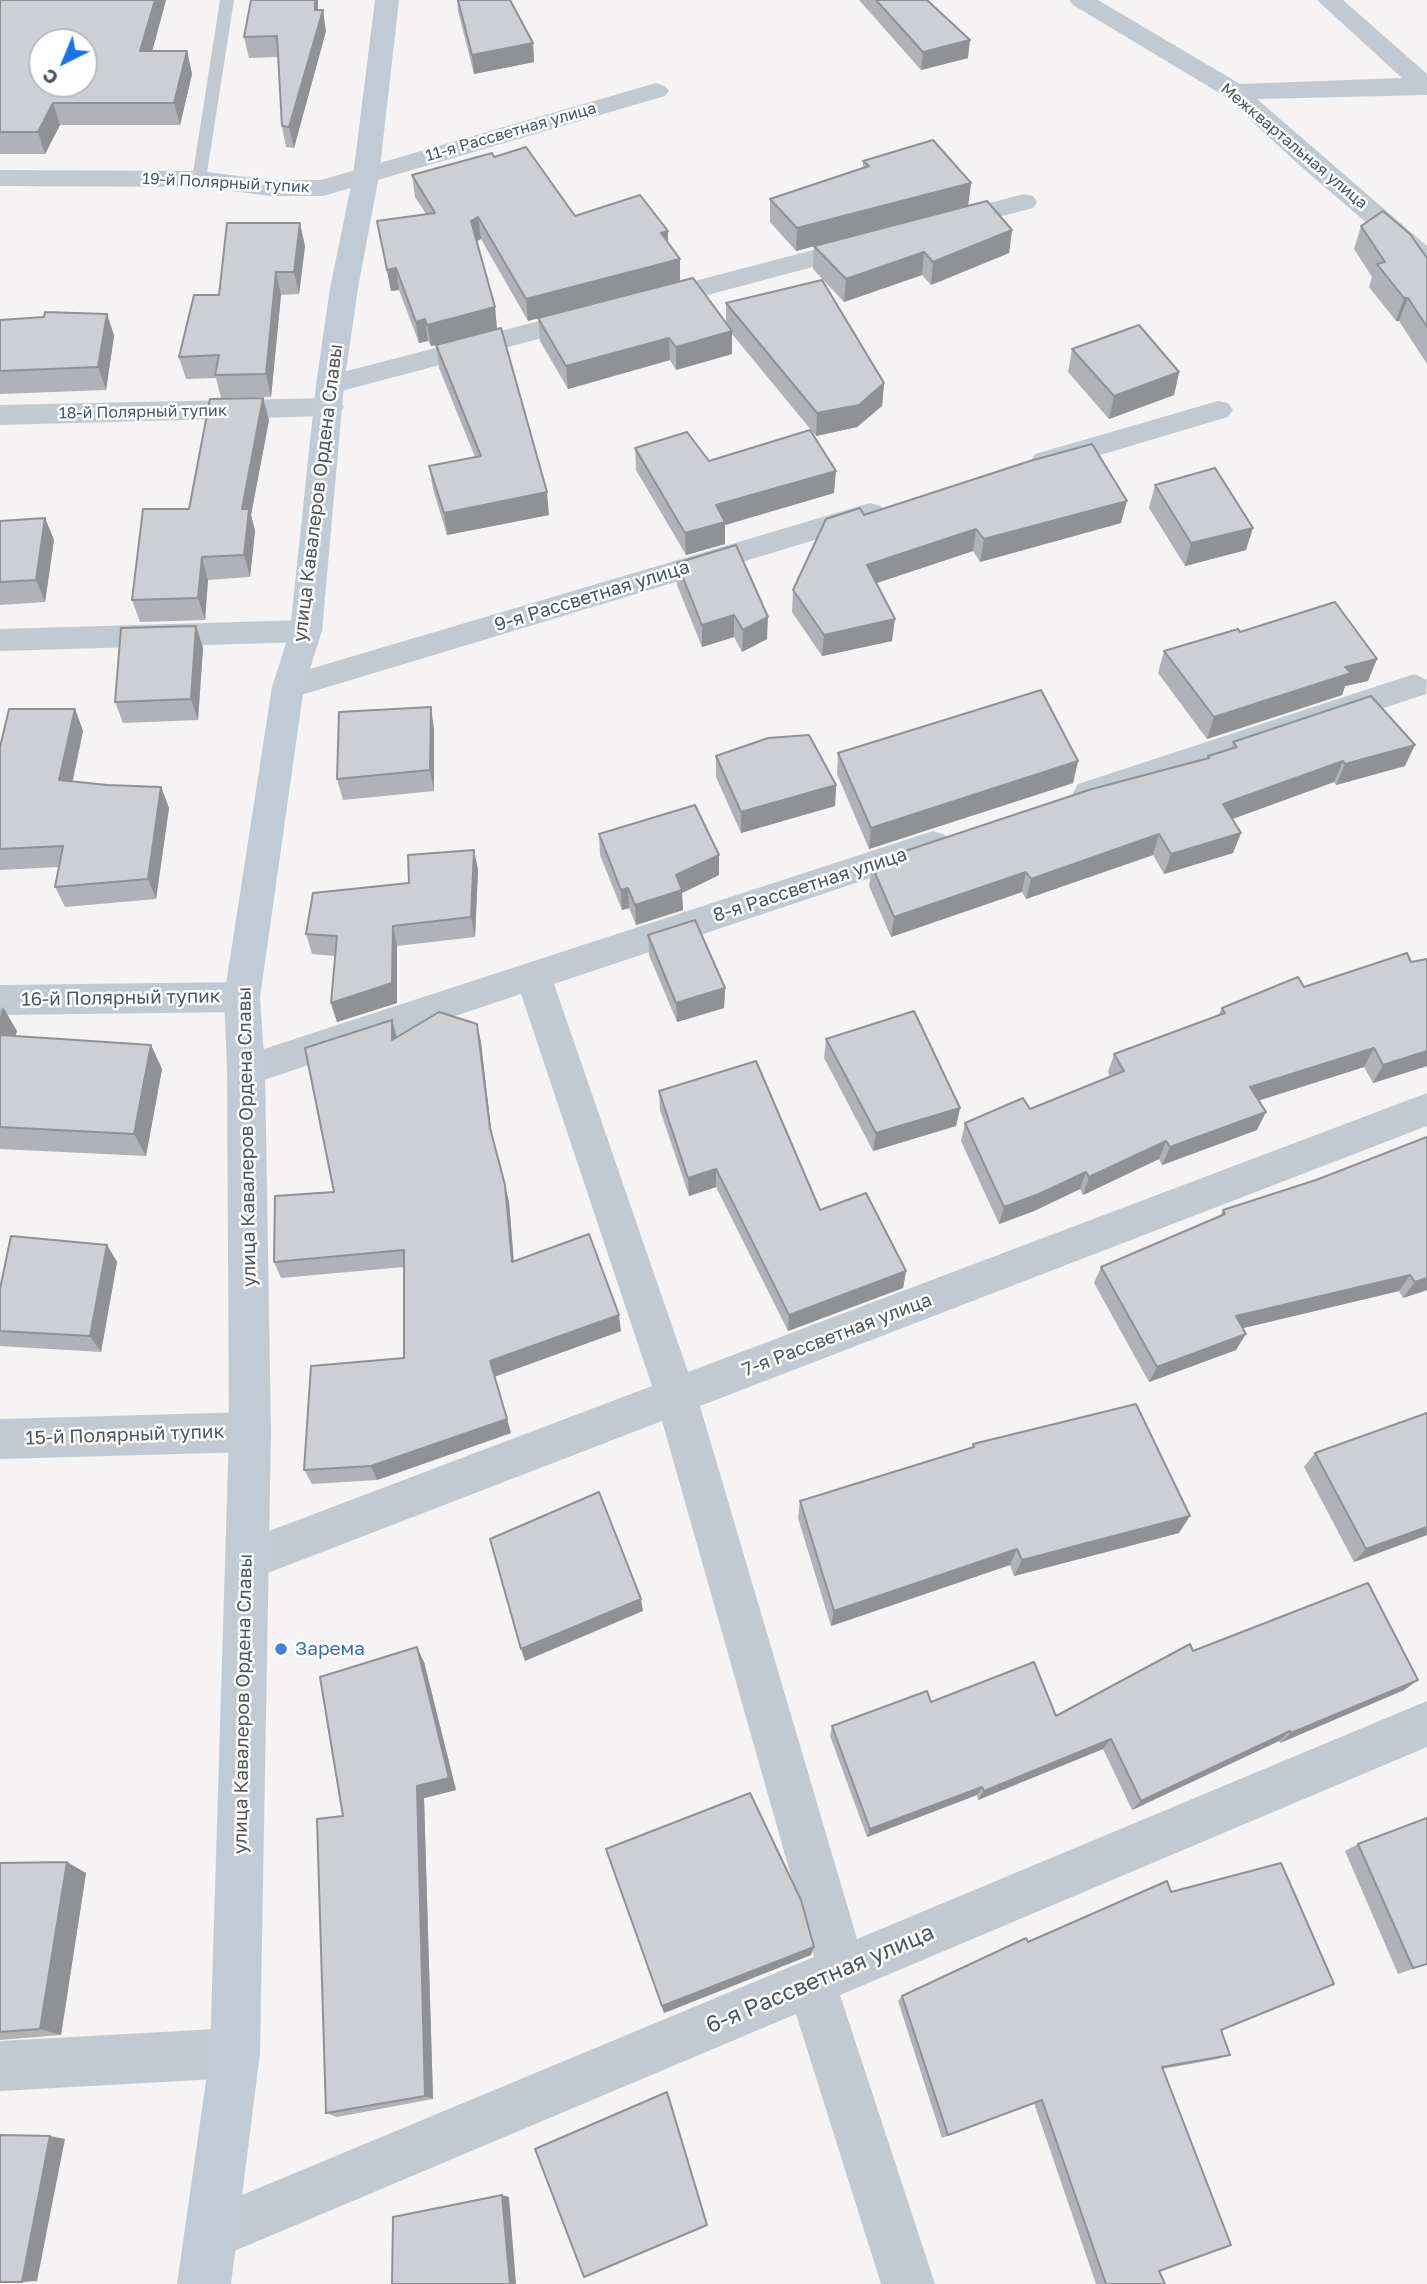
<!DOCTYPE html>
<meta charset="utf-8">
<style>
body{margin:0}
#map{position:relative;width:1427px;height:2284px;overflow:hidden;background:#f5f3f3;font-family:"Golos Text",sans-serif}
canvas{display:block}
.north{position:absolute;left:28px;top:28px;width:70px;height:70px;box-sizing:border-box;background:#fff;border:2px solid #b7bbc0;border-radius:50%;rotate:223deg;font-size:19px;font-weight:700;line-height:28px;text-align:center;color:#4a5661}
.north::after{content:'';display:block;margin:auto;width:24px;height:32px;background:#1a73e8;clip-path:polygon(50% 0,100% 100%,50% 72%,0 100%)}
</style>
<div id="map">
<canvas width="1427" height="2284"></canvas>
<div class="north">С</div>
</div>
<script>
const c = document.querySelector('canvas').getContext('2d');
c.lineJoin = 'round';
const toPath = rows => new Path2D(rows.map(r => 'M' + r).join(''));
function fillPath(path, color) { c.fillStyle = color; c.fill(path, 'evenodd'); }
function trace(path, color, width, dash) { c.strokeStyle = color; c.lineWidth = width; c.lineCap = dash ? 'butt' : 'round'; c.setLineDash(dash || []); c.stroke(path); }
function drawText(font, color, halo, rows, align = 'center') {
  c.font = font + ' "Golos Text",sans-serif'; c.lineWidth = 5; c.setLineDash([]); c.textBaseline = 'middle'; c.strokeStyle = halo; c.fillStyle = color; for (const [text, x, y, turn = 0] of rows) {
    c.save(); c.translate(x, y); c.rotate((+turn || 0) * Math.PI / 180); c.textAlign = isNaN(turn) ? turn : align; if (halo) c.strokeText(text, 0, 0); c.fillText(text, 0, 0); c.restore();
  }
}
fillPath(toPath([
 [220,0,234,0,206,179,199,183,192,179,220,0]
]), '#c1cad2');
fillPath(toPath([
 [1069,0,1098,0,1240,84,1402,78,1317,0,1343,0,1427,74,1427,95,1257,99,1427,246,1427,268,1417,266,1298,164,1226,97,1073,5,1069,0],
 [656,83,665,86,669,91,665,96,323,196,271,196,199,187,0,186,0,170,199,171,271,180,321,180,656,83],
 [1024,194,1033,196,1037,202,1033,208,945,231,936,229,932,223,936,217,1024,194],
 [863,237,873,239,877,245,873,251,651,310,641,307,637,301,641,295,863,237],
 [589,308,599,311,603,317,599,323,330,394,320,392,316,385,320,378,589,308],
 [329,398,339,400,344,407,339,414,329,416,0,425,0,405,329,398],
 [1218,401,1228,403,1233,410,1228,417,1046,471,1035,468,1031,461,1035,454,1218,401],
 [870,503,881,506,885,513,881,520,288,699,276,695,272,687,276,679,870,503],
 [306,620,317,623,322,631,317,639,306,642,0,651,0,629,306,620],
 [1414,674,1427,680,1426,694,1090,806,1078,802,1073,793,1078,784,1414,674],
 [933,831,945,835,950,844,945,853,554,984,688,1372,1427,1093,1427,1126,700,1406,857,1939,1427,1701,1427,1747,840,1995,935,2284,881,2284,796,2014,213,2260,194,2253,187,2234,194,2215,814,1957,662,1421,247,1581,232,1575,225,1560,232,1545,652,1386,521,994,246,1086,233,1081,227,1070,233,1059,933,831],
 [242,982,255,986,260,997,255,1008,242,1012,0,1015,0,985,242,982],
 [250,1412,265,1418,271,1432,265,1446,250,1452,0,1459,0,1419,250,1412],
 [235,2028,253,2035,260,2053,253,2071,235,2078,0,2091,0,2041,235,2028]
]), '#c1cad2');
fillPath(toPath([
 [375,0,399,0,379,176,358,288,344,385,322,631,304,687,260,997,265,1070,271,1432,260,2053,231,2284,177,2284,210,2053,229,1432,227,1070,224,997,272,687,290,631,316,385,330,288,353,176,375,0]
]), '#c1cbd6');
fillPath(toPath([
 [0,0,166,0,152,51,187,51,192,74,180,125,60,125,45,154,0,154],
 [457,0,510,0,533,43,534,62,474,74,458,11],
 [859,0,927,0,968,58,921,70],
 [318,10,326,31,294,148,286,147,282,126,278,57,249,58,244,37],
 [494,157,575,216,668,231,668,244,680,259,680,281,726,322,726,303,884,383,882,406,857,427,816,436,732,334,732,354,676,370,670,360,568,389,540,341,538,318,528,321,481,239,477,241,495,307,497,329,549,515,447,535,433,489,429,466,475,457,439,368,436,345,431,346,428,341,419,343,399,290,391,291,377,221,426,214,415,197,412,175],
 [863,161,971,183,968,206,1012,230,1009,253,931,285,922,275,844,302,813,269,814,246,796,251,770,222,770,199,863,168],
 [1361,226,1427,258,1427,364,1399,321,1396,321,1369,287,1372,277,1354,249],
 [305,246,299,294,281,295,271,397,221,398,216,378,186,379,179,357,219,295],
 [107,314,114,336,106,390,0,394,0,320],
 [1072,349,1179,372,1174,395,1109,419,1068,372],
 [263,398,269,420,251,515,255,531,250,577,208,580,205,620,140,622,132,600,189,509],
 [635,448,709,461,834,493,725,525,725,544,686,555,636,470],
 [1155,485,1246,550,1185,566,1149,508],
 [864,515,1121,523,980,562,973,551,876,583,892,641,822,656,792,612,793,590],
 [45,518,54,540,45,602,0,605,0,521],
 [677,563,767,639,742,652,734,637,702,647,677,585],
 [196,626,203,648,198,720,123,723,115,702],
 [1240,632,1368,681,1345,686,1342,695,1207,739,1158,673,1164,651],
 [75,709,83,731,73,781,107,785,161,787,169,808,156,899,65,907,55,887,59,867,0,870,0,747],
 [434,729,434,791,343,800,337,779],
 [1233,742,1405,766,1336,785,1334,782,1232,819,1233,853,1164,874,1153,855,1026,899,1022,892,891,937,869,886,872,866,883,862,884,858,1207,759,1208,756,1231,749],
 [838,753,1078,761,1073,783,869,849,837,774],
 [716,756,836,785,835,806,741,833,716,777],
 [599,834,719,855,719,875,682,893,683,910,636,925,629,908,622,910,600,855],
 [474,850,478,870,475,937,397,946,397,1003,337,1022,331,1003,335,956,312,954,306,934,409,883],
 [648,935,725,988,724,1008,677,1022,649,955],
 [1304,987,1427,1066,1373,1083,1364,1067,1259,1100,1257,1130,1162,1165,1159,1159,1083,1195,1080,1189,1034,1211,999,1224,961,1141,965,1123,1030,1109,1110,1077,1108,1072,1114,1054,1218,1016,1222,1008],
 [0,1007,17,1031,15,1036,151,1045,162,1069,146,1156,0,1149],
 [392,1020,397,1037,477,1024,481,1043,492,1137,509,1202,514,1261,621,1331,495,1376,511,1433,377,1480,312,1484,304,1470,404,1358,404,1267,281,1278,274,1262,334,1192],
 [826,1039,960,1108,956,1126,873,1151,824,1058],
 [659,1091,820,1210,906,1271,903,1288,788,1331,716,1187,689,1196,660,1110],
 [1427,1137,1427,1290,1403,1298,1399,1291,1242,1328,1236,1350,1149,1382,1094,1283,1101,1267,1220,1216,1223,1210,1316,1180],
 [107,1245,117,1262,101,1352,0,1346,0,1289],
 [1427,1413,1427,1535,1354,1562,1304,1467,1315,1453],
 [973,1444,1179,1533,1014,1576,1010,1565,831,1626,798,1518,800,1501,972,1447],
 [1193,1651,1418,1680,1404,1690,1280,1743,1279,1741,1132,1810,1103,1749,978,1800,977,1795,867,1837,830,1736,832,1726,931,1702,1056,1716],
 [424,1662,456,1790,424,1798,433,2099,337,2117,326,2113,343,1816],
 [1358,1844,1427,1964,1398,1974,1345,1851],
 [606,1849,811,1955,664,2013],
 [0,1863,86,1873,61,2035,0,2040],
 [1028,1942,1221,2030,1230,2055,1218,2059,1163,2069,1159,2271,1165,2284,1096,2284,1034,2103,942,2138,898,2001,902,1996]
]), '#b0b2b7');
fillPath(toPath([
 [155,0,166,0,146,74,140,51],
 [315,0,318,0,318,25,323,10,326,31,294,148,289,127,315,10],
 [970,40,968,58,921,70,923,52],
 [533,43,534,62,474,74,472,55],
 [187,51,192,74,180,125,174,103],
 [53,103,60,125,45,154,38,132],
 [971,183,968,206,796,251,797,228],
 [478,217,481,239,473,243,471,221],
 [300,223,305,246,299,294,294,272],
 [1012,230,1009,253,931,285,933,262],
 [668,231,668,253,661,233],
 [924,252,922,275,844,302,846,279],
 [680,259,680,281,528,321,526,299],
 [396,268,399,290,391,291,387,270],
 [276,272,281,295,271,397,266,374],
 [1404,298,1408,298,1399,321,1396,321],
 [495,307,497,329,431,346,427,325],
 [107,314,114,336,106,390,98,367],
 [425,319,428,341,419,343,416,322],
 [732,331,732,354,676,370,676,347],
 [669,338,670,360,568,389,566,366],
 [1179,372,1174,395,1109,419,1114,396],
 [884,383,882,406,857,427,816,436,817,413],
 [263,398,269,420,251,515,255,531,250,577,244,555,242,509],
 [836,471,834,493,725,525,725,544,686,555,685,533,716,505],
 [547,492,549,515,447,535,444,513],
 [1127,501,1121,523,980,562,984,539],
 [45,518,54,540,45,602,36,580],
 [1253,528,1246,550,1185,566,1191,543],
 [976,529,973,551,865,587,867,565],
 [202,557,208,580,205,620,198,598],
 [734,615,734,637,702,647,702,625],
 [768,617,767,639,742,652,743,630],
 [895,619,892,641,822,656,824,635],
 [196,626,203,648,198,720,191,699],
 [1377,659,1368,681,1345,686,1342,695,1207,739,1214,717,1345,667],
 [431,707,434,729,434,791,430,770],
 [75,709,83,731,68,801,59,780],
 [1415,745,1405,766,1336,785,1345,764],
 [1078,761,1073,783,869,849,871,828],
 [1343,761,1334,782,1216,825,1223,804],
 [836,785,835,806,741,833,741,812],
 [161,787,169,808,156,899,148,879],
 [1241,833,1233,853,1164,874,1171,854],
 [1159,834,1153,855,1026,899,1031,879],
 [474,850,478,870,475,937,471,917],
 [719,855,719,875,682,893,683,910,636,925,635,905,676,875],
 [1026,872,1022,892,891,937,894,917],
 [628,888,629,908,622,910,621,890],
 [393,926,397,946,397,1003,337,1022,331,1003],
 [725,988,724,1008,677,1022,676,1003],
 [3,1007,17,1031,9,1059,0,1043,0,1017],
 [392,1020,397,1039,392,1040],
 [477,1024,481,1043,493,1146,490,1128],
 [151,1045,162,1069,146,1156,134,1134],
 [1374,1048,1364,1067,1242,1106,1250,1087],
 [1427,1051,1427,1066,1373,1083,1383,1065],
 [960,1108,956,1126,873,1151,876,1133],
 [1266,1112,1257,1130,1162,1165,1170,1147],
 [1166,1141,1159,1159,1083,1195,1089,1177],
 [716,1169,716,1187,689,1196,688,1178],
 [1086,1172,1080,1189,1034,1211,999,1224,1004,1207],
 [505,1185,509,1202,515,1279,512,1262],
 [107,1245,117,1262,101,1352,90,1336],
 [906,1271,903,1288,788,1331,789,1315],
 [1410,1275,1399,1291,1227,1332,1236,1316],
 [1427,1278,1427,1290,1403,1298,1415,1282],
 [619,1315,621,1331,494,1377,490,1361],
 [1246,1334,1236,1350,1149,1382,1157,1367],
 [507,1419,511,1433,377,1480,371,1466],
 [1190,1516,1179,1533,1014,1576,1022,1560],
 [1427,1527,1427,1535,1354,1562,1366,1549],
 [1017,1549,1010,1565,831,1626,834,1611],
 [641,1599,643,1611,525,1661,521,1649],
 [417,1647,424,1662,456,1790,424,1798,433,2099,425,2096,417,1786],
 [1418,1680,1404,1690,1280,1743,1291,1733],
 [1290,1731,1279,1741,1132,1810,1141,1801],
 [1111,1739,1103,1749,978,1800,984,1791],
 [982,1787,977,1795,867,1837,870,1829],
 [67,1862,86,1873,61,2035,40,2029],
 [814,1947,811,1955,664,2013,662,2006],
 [50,2136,65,2139,37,2281,22,2282],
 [502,2195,509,2197,516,2284,510,2284]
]), '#909195');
const building = toPath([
 [0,0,155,0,140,51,187,51,174,103,53,103,38,132,0,132,0,0],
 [42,42,84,42,84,84,42,84,42,42],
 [251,0,315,0,315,10,323,10,289,127,282,126,277,36,244,37,251,0],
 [458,0,510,0,533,43,472,55,458,0],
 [876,0,927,0,970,40,923,52,876,0],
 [933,140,971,183,797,228,770,199,869,166,863,161,933,140],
 [526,147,575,216,640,195,668,231,661,233,680,259,526,299,478,217,471,221,495,307,427,325,425,319,416,322,396,268,387,270,377,221,435,213,412,175,492,153,494,157,526,147],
 [987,201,1012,230,933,262,924,252,846,279,814,246,987,201],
 [1383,211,1410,234,1427,258,1427,327,1408,298,1404,298,1377,264,1385,262,1361,226,1383,211],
 [227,223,300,223,294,272,276,272,266,374,215,375,219,355,179,357,194,295,219,295,227,223],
 [693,278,732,331,676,347,669,338,566,366,538,318,693,278],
 [822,280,884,383,859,405,817,413,726,303,822,280],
 [45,312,107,314,98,367,0,371,0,320,44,317,45,312],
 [1139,325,1179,372,1114,396,1072,349,1139,325],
 [501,328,547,492,444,513,429,466,481,456,436,345,501,328],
 [263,398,242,509,249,509,244,555,202,557,198,598,132,600,143,509,189,509,210,399,263,398],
 [810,430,836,471,716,505,725,522,685,533,635,448,687,432,709,461,810,430],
 [1092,444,1127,501,984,539,976,529,867,565,895,619,824,635,793,590,826,519,860,508,864,515,1030,461,1092,444],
 [1215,468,1253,528,1191,543,1155,485,1215,468],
 [45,518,36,580,0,582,0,521,45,518],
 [736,545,768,617,743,630,734,615,702,625,677,563,736,545],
 [1335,602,1377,659,1345,667,1351,673,1214,717,1164,651,1238,629,1240,632,1335,602],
 [196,626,191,699,115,702,121,628,196,626],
 [1041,690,1078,761,871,828,838,753,1041,690],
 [1371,696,1415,745,1345,764,1343,761,1223,804,1241,833,1171,854,1159,834,1031,879,1026,872,894,917,872,866,885,861,884,858,1092,789,1209,758,1208,756,1237,747,1233,742,1371,696],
 [431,707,430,770,337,779,339,712,431,707],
 [9,709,75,709,59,780,107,785,161,787,148,879,55,887,63,846,0,849,0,747,9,709],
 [809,735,836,785,741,812,716,756,768,738,809,735],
 [695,805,719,855,676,875,682,890,635,905,628,888,621,890,599,834,695,805],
 [474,850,471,917,393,926,392,983,331,1003,337,936,306,934,313,893,409,883,408,855,474,850],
 [695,920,725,988,676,1003,648,935,695,920],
 [1407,953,1411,962,1427,959,1427,1051,1383,1065,1374,1048,1250,1087,1266,1112,1170,1147,1166,1141,1089,1177,1086,1172,1039,1194,1004,1207,965,1123,1023,1098,1030,1109,1124,1071,1114,1054,1225,1013,1222,1008,1298,977,1304,987,1407,953],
 [914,1011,960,1108,876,1133,826,1039,914,1011],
 [439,1012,477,1024,490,1128,505,1185,512,1262,589,1234,619,1315,490,1361,507,1419,371,1466,304,1470,311,1366,404,1358,404,1250,274,1262,275,1196,334,1192,305,1048,392,1020,392,1040,439,1012],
 [0,1035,151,1045,134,1134,0,1127,0,1035],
 [756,1061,820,1210,866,1193,906,1271,789,1315,716,1169,688,1178,659,1091,756,1061],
 [1427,1137,1427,1278,1415,1282,1410,1275,1236,1316,1246,1334,1157,1367,1101,1267,1225,1214,1223,1210,1316,1180,1427,1137],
 [11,1236,107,1245,90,1336,0,1331,0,1289,11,1236],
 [1136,1404,1190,1516,1022,1560,1017,1549,834,1611,800,1501,974,1447,973,1444,1136,1404],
 [1427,1413,1427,1527,1366,1549,1315,1453,1427,1413],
 [599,1492,641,1599,521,1649,490,1539,599,1492],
 [1368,1583,1418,1680,1291,1733,1290,1731,1141,1801,1111,1739,984,1791,982,1787,870,1829,832,1726,927,1691,931,1702,1034,1662,1056,1716,1190,1644,1193,1651,1368,1583],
 [417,1647,449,1778,417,1786,425,2096,326,2113,317,1819,343,1816,320,1677,417,1647],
 [750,1793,801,1900,814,1947,662,2006,606,1849,750,1793],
 [1427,1818,1427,1964,1413,1968,1358,1844,1427,1818],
 [67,1862,40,2029,0,2032,0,1863,67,1862],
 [1281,1863,1334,1984,1221,2030,1230,2055,1162,2067,1231,2245,1159,2271,1165,2284,1106,2284,1042,2100,948,2135,902,1996,1026,1938,1028,1942,1167,1881,1171,1892,1281,1863],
 [667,2092,707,2225,584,2277,535,2149,667,2092],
 [0,2135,50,2136,22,2282,0,2282,0,2135],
 [502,2195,510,2284,392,2284,393,2217,502,2195]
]);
fillPath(building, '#cdcfd5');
trace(building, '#909195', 2);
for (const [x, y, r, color] of [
 [281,1649,7,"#3f7fe0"]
]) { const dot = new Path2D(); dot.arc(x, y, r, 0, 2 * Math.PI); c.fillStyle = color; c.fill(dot); trace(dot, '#fff', 2.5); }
drawText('16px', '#4a5661', '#fff', [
 ["11-я Рассветная улица",511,132,-16],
 ["Межквартальная улица",1294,146,40],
 ["19-й Полярный тупик",226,183,3],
 ["18-й Полярный тупик",143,412,-1]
]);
drawText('19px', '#4a5661', '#fff', [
 ["улица Кавалеров Ордена Славы",318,493,-83],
 ["9-я Рассветная улица",592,596,-17],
 ["8-я Рассветная улица",810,885,-18],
 ["16-й Полярный тупик",121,998,-1],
 ["улица Кавалеров Ордена Славы",247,1137,-91],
 ["7-я Рассветная улица",837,1335,-21],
 ["15-й Полярный тупик",125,1435,-2],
 ["улица Кавалеров Ордена Славы",243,1704,-89]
]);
drawText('19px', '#366cbe', '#fff', [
 ["Зарема",295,1649]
], 'left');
drawText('23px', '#4a5661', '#fff', [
 ["6-я Рассветная улица",820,1979,-23]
]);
</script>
